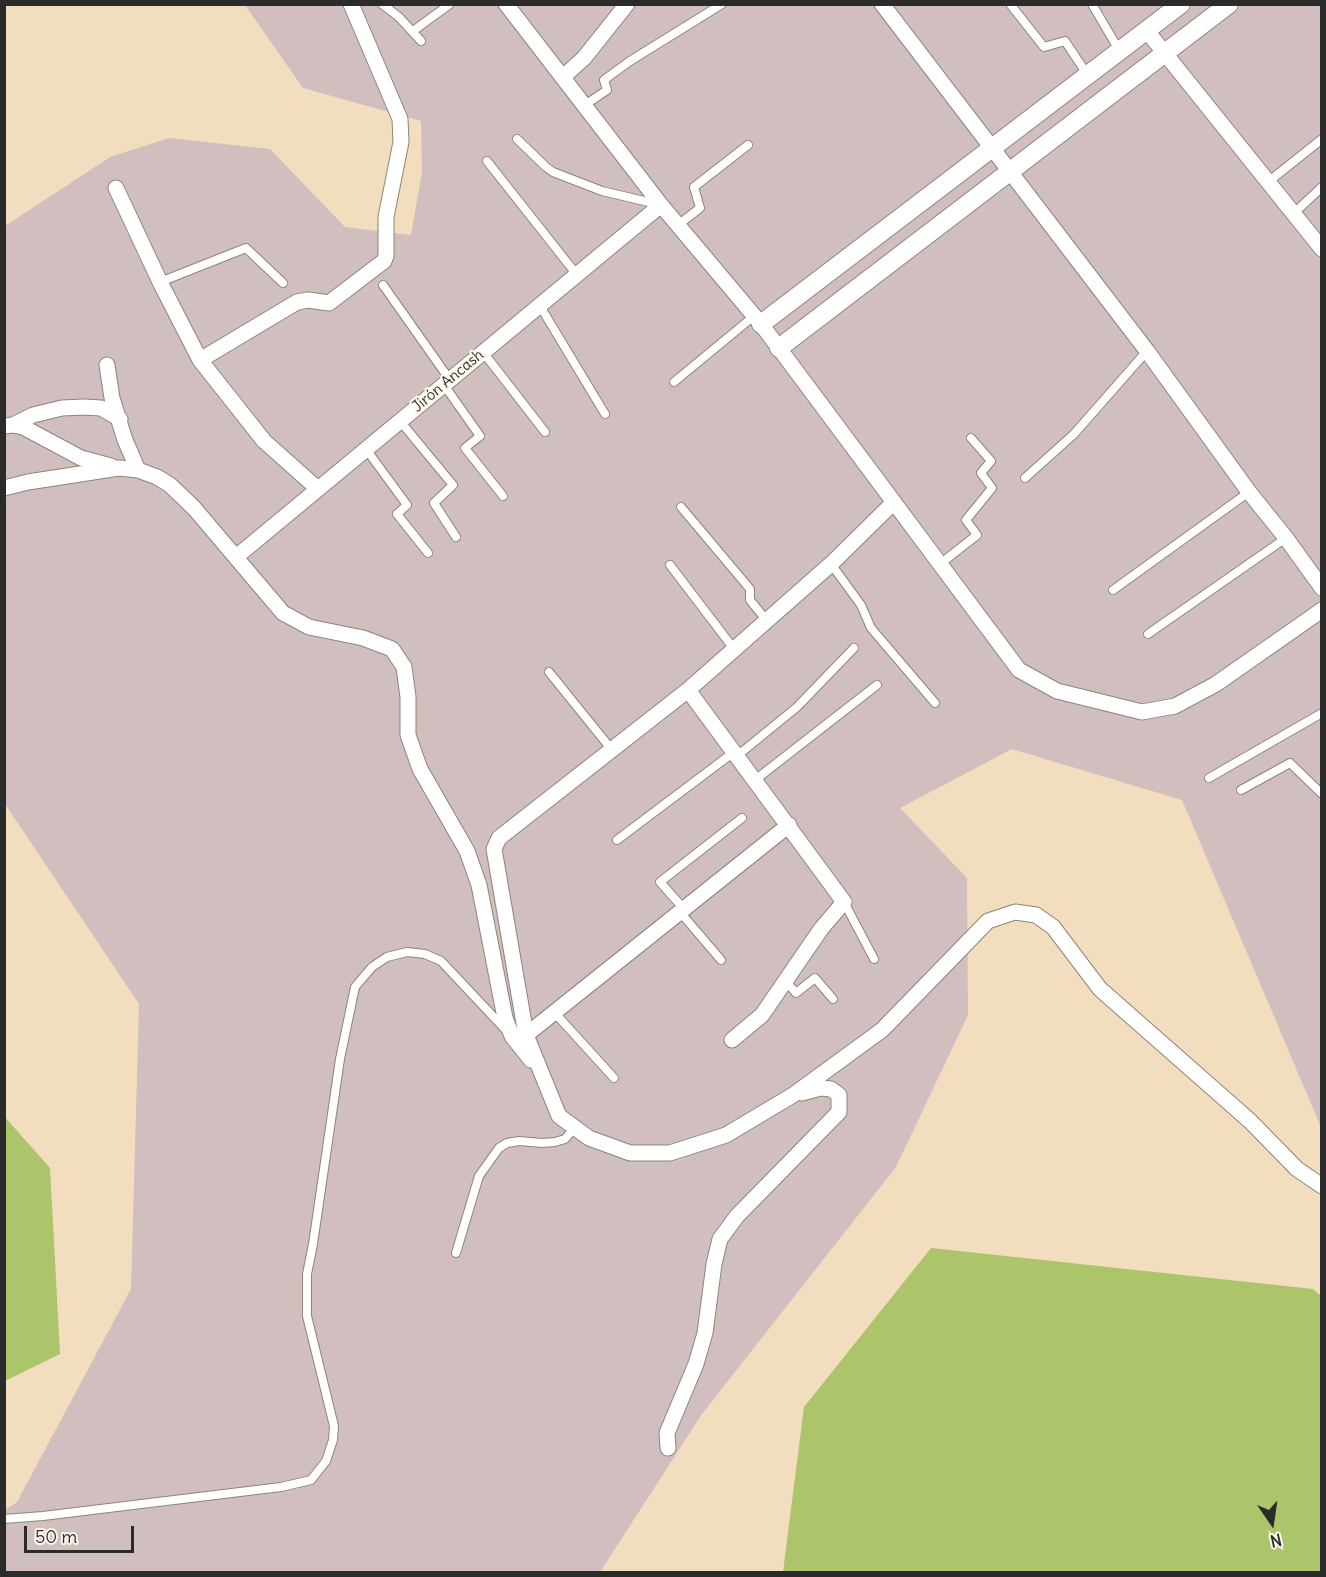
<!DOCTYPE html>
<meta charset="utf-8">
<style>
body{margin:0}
#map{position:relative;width:1326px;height:1577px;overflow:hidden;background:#f3ddbf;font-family:Delius,sans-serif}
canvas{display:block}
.frame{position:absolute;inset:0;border:6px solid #2b2b2b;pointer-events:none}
.north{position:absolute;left:1242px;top:1493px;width:60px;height:60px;-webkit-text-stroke:4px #fbf7ec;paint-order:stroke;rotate:167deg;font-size:16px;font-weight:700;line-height:24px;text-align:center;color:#2b2b2b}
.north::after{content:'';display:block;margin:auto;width:21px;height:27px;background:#2b2b2b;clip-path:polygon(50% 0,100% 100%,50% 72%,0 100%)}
.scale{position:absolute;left:24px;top:1526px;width:110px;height:27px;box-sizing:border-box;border:3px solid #2b2b2b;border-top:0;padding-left:8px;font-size:18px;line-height:21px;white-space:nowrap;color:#2b2b2b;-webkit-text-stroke:4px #fbf7ec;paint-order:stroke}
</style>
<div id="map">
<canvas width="1326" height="1577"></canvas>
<div class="frame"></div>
<div class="north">N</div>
<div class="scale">50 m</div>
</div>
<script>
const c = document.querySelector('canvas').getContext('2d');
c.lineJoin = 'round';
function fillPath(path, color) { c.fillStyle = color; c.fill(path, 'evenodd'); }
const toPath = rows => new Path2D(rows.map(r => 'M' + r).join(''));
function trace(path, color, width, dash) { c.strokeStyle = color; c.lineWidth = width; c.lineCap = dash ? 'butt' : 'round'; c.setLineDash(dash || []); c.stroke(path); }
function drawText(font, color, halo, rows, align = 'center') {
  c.font = font + ' Delius,sans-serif'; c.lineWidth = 4.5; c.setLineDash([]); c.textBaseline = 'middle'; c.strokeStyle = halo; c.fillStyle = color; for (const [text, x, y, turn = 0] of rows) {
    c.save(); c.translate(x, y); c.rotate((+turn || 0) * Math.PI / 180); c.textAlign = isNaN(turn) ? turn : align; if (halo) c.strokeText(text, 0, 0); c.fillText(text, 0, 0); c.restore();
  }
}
fillPath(toPath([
 [245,5,1321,5,1321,1127,1182,800,1012,749,900,808,967,878,968,1015,896,1167,702,1414,600,1572,5,1572,5,1510,17,1502,131,1289,139,1004,5,804,5,226,110,157,169,138,270,149,345,227,411,235,422,172,421,121,303,88]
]), '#d1bfbf');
fillPath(toPath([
 [4,1116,50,1168,60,1354,5,1381],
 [931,1248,1313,1289,1321,1296,1321,1572,783,1572,804,1407]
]), '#acc46a');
const service = toPath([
 [382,4,399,17,421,41],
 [1010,4,1044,47,1065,41,1087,74],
 [1092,4,1119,50],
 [413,31,450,4],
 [585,105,607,90,604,80,630,61,722,4],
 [517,139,546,167,553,172,602,191,657,204],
 [487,161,577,275],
 [1268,182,1322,139],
 [1293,214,1322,187],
 [678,225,700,208,694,187,748,145],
 [160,282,246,248,283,283],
 [383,285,450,380],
 [540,306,605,414],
 [483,352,545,432],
 [674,382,754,316],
 [444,385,480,436,465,448,503,496],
 [400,421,453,485,434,503,456,537],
 [366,449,407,505,397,514,428,553],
 [1025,478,1074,434,1147,351],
 [681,507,750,589,750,600,767,621],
 [831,564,861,605,871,628,935,703],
 [940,564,977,535,966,520,992,488,981,473,991,461,971,438],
 [670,565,734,649],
 [1113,590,1249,492],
 [1148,634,1286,538],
 [549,672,612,750],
 [737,756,797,707,854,648],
 [1209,778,1322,713],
 [755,780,877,685],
 [1241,790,1290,763,1322,794],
 [617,840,734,752],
 [844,902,874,959],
 [684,909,660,882,742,818],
 [680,912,721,960],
 [785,980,796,993,815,978,833,999],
 [554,1012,614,1078],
 [456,1253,479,1176,499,1148,507,1143,519,1141,542,1143,555,1142,565,1139,575,1127],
 [4,1519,43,1516,281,1487,311,1480,326,1461,333,1440,334,1426,307,1316,307,1274,313,1244,340,1059,355,987,372,967,387,957,407,952,425,954,441,961,505,1029]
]);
const minor = toPath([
 [506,4,661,205,761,324,1019,670,1057,691,1142,712,1175,706,1216,684,1322,610],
 [882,4,1147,351,1249,492,1286,538,1322,588],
 [1147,31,1322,249],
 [563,77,584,58,627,4],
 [116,188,160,282,200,360,264,441,318,489],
 [200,360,297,302,308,300,329,303,384,261,386,256,386,217,401,142,400,119,351,4],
 [107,365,112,398,125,440,138,470],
 [13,425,33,415,62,408,84,407,101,408,120,419],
 [4,426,13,425,23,427,81,458,111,466],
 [4,488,28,482,119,468,138,470,157,477,170,485,194,508,283,613,309,627,363,638,392,649,404,667,408,697,408,735,420,769,467,851,479,885,505,1018,512,1036,531,1060],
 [894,502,831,564,688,690,499,838,494,849,526,1035,559,1116,589,1138,630,1153,670,1153,726,1135,793,1095,882,1030,988,921,1015,912,1036,915,1053,927,1100,989,1250,1121,1297,1169,1322,1186],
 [236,557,661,205],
 [688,690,844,902,821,929,762,1015,732,1040],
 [526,1035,789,825],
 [668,1448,667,1433,696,1364,705,1333,714,1264,720,1239,737,1216,839,1112,839,1095,831,1089,820,1088,802,1093]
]);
const tertiary = toPath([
 [761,324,1181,4],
 [779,348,1229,4]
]);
trace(service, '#8f8475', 10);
trace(minor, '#8f8475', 17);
trace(tertiary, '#8f8475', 20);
trace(service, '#fff', 8);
trace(minor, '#fff', 15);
trace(tertiary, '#fff', 18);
drawText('15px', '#2b2b2b', '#fbf7ec', [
 ["Jirón Ancash",448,381,-40]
]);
</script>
